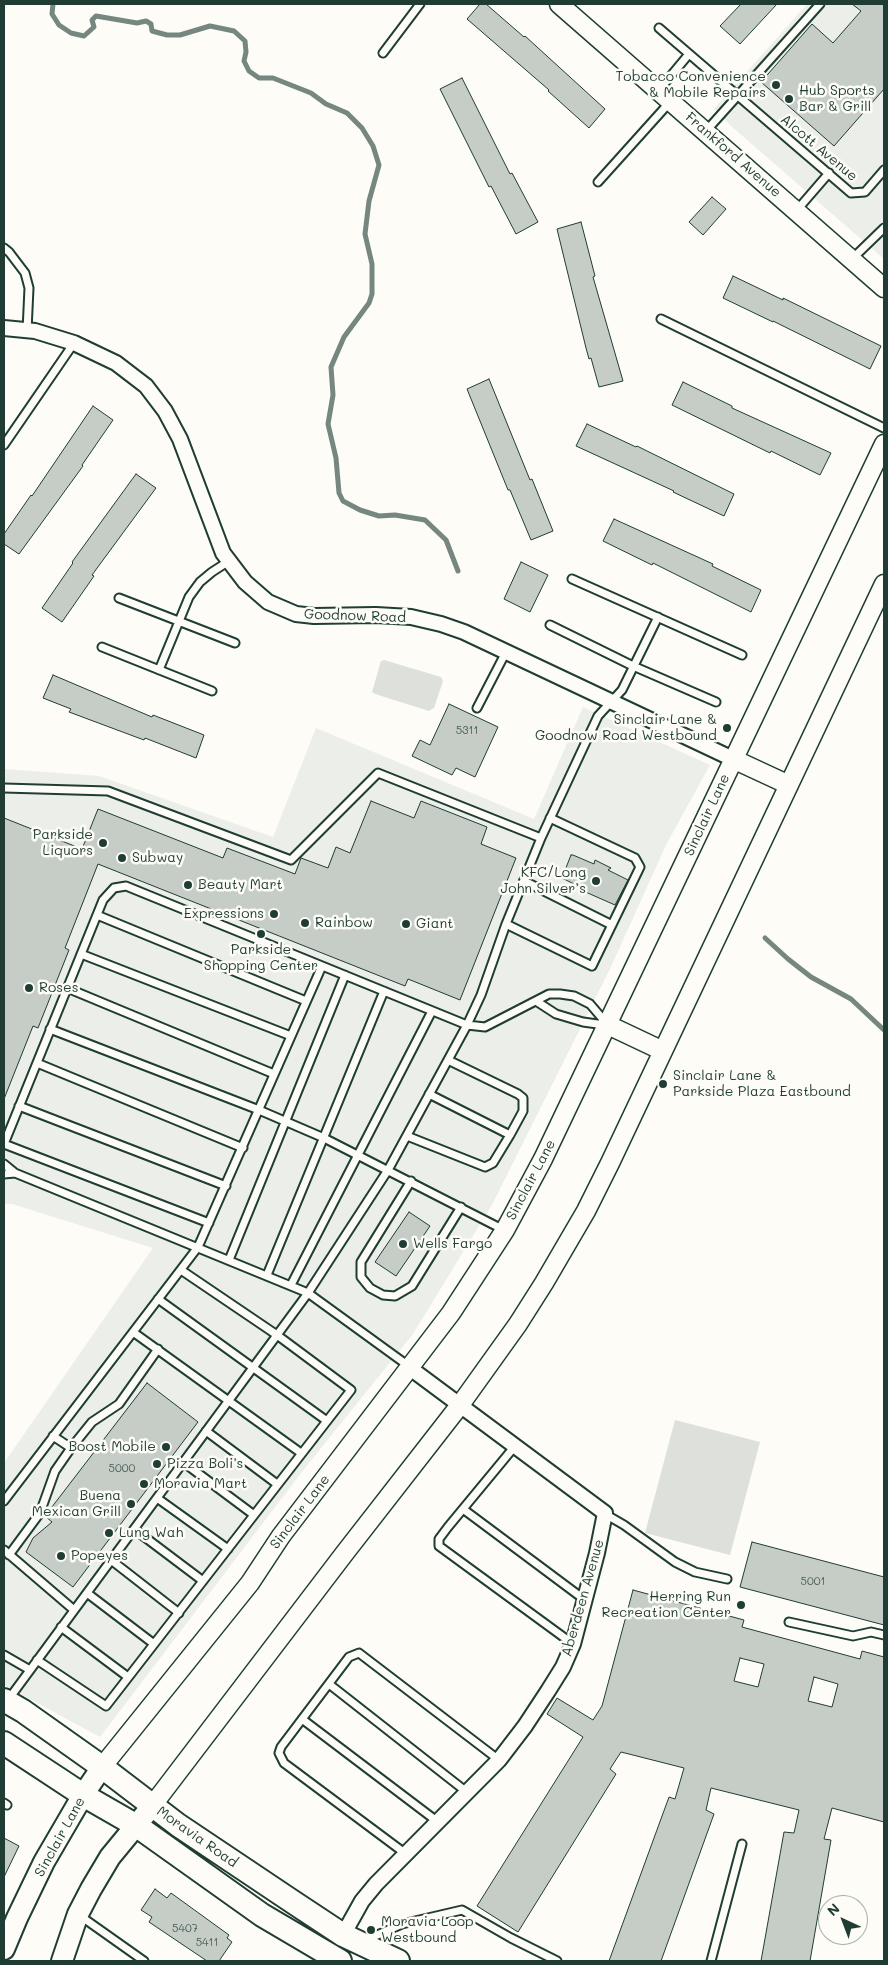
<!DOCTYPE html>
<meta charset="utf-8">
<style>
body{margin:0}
#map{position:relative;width:888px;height:1965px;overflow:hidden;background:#fdfcf7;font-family:Mali,sans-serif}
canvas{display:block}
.frame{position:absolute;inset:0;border:5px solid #1f3d34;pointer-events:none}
.north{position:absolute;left:818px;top:1895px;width:50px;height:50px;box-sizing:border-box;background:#fdfcf7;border:1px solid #a4b0a9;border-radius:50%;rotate:317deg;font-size:14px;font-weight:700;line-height:20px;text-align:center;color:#1f3d34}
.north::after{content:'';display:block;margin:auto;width:18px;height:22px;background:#1f3d34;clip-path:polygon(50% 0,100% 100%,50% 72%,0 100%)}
</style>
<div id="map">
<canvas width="888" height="1965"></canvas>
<div class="frame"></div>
<div class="north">N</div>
</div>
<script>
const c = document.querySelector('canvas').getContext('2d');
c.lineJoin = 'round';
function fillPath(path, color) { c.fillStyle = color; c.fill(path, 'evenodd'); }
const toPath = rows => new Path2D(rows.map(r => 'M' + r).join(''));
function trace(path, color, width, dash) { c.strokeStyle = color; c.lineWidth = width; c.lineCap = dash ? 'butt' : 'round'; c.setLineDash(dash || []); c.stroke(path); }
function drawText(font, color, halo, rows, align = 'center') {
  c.font = font + ' Mali,sans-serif'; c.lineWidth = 5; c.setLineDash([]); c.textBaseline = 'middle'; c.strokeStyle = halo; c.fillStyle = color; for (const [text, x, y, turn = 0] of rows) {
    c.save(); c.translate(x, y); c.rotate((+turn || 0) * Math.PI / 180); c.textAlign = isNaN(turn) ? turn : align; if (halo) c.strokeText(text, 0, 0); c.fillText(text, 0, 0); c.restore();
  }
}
fillPath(toPath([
 [807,4,884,4,884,259,731,126,714,109],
 [583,707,710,765,666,845,610,969,493,1203,413,1334,301,1473,100,1737,4,1685,4,1463,153,1248,12,1204,4,1204,4,769,99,776,273,837,316,728,534,819]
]), '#eceee9');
fillPath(toPath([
 [384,660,441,677,443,681,434,708,429,711,375,694,372,692,381,661],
 [675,1420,760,1442,730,1555,645,1533]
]), '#dde0db');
trace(toPath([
 [53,4,52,14,59,25,71,33,84,36,94,27,92,20,96,16,137,23,146,21,151,24,152,31,167,35,180,35,210,26,234,31,245,41,246,52,244,61,249,71,259,78,273,78,311,93,326,104,347,113,362,128,373,146,379,165,369,201,365,234,372,264,372,294,369,303,344,337,331,367,333,395,328,424,336,458,339,493,343,501,360,510,379,516,395,515,425,520,446,540,458,571],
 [765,938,788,959,811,977,851,999,884,1030]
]), '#75877f', 5);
const building = toPath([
 [480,4,486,4,524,37,525,36,605,109,589,128,548,91,549,90,467,19,480,4],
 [741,4,777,4,740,44,720,26,741,4],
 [852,4,884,4,884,89,834,146,761,82,812,24,833,43,861,11,852,4],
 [462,78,510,174,512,173,538,222,516,234,491,186,489,187,440,89,462,78],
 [712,197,726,209,703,235,689,222,712,197],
 [581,222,595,276,593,277,623,381,599,387,591,358,589,359,586,348,557,229,581,222],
 [733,276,783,300,783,298,881,346,870,369,773,321,773,322,723,298,733,276],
 [489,379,530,480,532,479,553,531,531,540,510,490,508,490,467,389,489,379],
 [683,382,732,406,732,408,831,453,820,475,771,451,770,453,672,405,683,382],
 [93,406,113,420,82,465,83,466,19,554,4,544,4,534,31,495,32,496,93,406],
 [587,424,636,447,637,446,734,494,724,516,673,492,674,491,576,446,587,424],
 [136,474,156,488,92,575,94,576,62,622,42,608,73,563,72,562,136,474],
 [614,519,713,564,712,566,761,590,751,612,653,563,652,565,603,541,614,519],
 [521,562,548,575,530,612,504,599,521,562],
 [53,675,152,717,153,715,204,735,196,758,145,738,144,740,69,712,71,709,43,698,53,675],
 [449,704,498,727,475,777,456,768,452,775,412,756,420,740,430,745,449,704],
 [371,801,414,818,421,801,487,827,481,844,516,858,460,1000,408,979,405,986,98,864,65,948,69,950,38,1028,33,1026,4,1099,4,818,82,849,98,809,223,858,227,848,295,874,301,858,328,868,336,847,350,853,371,801],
 [571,855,573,855,594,864,595,860,611,868,608,870,628,880,615,905,581,890,582,888,562,878,571,855],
 [409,1212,430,1226,396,1276,375,1262,409,1212],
 [147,1383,198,1422,73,1587,26,1552,33,1538,52,1522,45,1516,147,1383],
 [752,1542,884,1577,884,1625,740,1587,752,1542],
 [633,1590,744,1620,742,1627,860,1659,862,1651,884,1657,884,1822,832,1808,824,1839,831,1840,810,1961,761,1961,784,1832,794,1833,799,1810,711,1788,706,1810,714,1814,661,1961,609,1961,669,1797,675,1799,684,1768,621,1752,610,1769,616,1774,518,1932,477,1906,583,1737,547,1714,557,1698,593,1720,602,1706,633,1590],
 [740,1658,764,1664,758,1687,734,1681,740,1658],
 [814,1677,838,1684,832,1707,808,1701,814,1677],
 [4,1838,19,1846,4,1877,4,1838],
 [155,1889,167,1898,171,1893,229,1935,227,1938,232,1942,219,1961,207,1961,149,1922,152,1917,141,1910,155,1889]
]);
fillPath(building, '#c6cdc7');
trace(building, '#1f3d34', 1);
const service = toPath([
 [659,28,851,193,865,192,884,170],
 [383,53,420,4],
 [659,90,689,54],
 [706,131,820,4],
 [598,182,670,102],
 [797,210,829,173],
 [4,248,9,252,25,273,29,288,27,331],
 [852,259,884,228],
 [661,319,884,428],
 [4,445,74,343],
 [572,579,742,655],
 [119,598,235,643],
 [550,625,633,666,716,702],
 [102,647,212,691],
 [159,670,189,597,200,582,212,572,229,561],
 [477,708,506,652],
 [4,788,108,791,291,860,378,773,541,838],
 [524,881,612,925],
 [97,915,306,1001],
 [506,924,592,966,640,867,635,858,550,818],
 [81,954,291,1036],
 [67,988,274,1074],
 [536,1001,556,1014,583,1022,605,1025],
 [50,1029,259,1110,324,1138,504,1230],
 [448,1060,518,1094,523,1098,523,1111,510,1135],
 [37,1063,243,1148],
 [19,1106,226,1186],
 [407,1136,485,1167,493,1163,510,1135,429,1094],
 [4,1144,103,900,114,888,126,886,467,1025,485,1027,549,994,560,994,574,996,590,1004,607,1024],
 [4,1144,209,1223],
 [4,1164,15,1173,308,1293,410,1367],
 [4,1174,15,1173],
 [411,1181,361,1262,361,1277,370,1288,383,1295,395,1296,412,1286,461,1207],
 [229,1260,345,975],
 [267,1275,384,991],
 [291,1285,432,1011],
 [158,1299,327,1421],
 [133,1332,301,1453],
 [206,1431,277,1484],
 [53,1436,71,1448],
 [515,1446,448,1527,439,1539,439,1546,573,1644],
 [183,1462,254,1515],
 [157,1498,228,1549],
 [4,1501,198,1247,322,966],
 [463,1509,585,1600],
 [605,1514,624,1525,675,1562,695,1572,727,1579],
 [134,1529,203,1581],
 [4,1550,74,1610],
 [9,1555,40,1513,55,1471,71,1448,92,1422,119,1404,158,1349],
 [111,1560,179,1613],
 [87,1593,154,1644],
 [789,1622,853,1636,871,1632,884,1635],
 [61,1627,128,1677],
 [4,1655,30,1670],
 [37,1660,106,1706,351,1390,277,1335,181,1270],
 [329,1684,468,1793],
 [8,1700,308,1293,388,1170,467,1025,481,995,506,924,541,838,598,716,622,690,658,617],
 [302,1719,438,1822],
 [4,1803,7,1805],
 [406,1854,284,1763,279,1753,281,1747,349,1657,359,1653,499,1760],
 [79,1915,144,1961],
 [366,1940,402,1924,462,1910,511,1938,557,1961],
 [711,1961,742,1844]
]);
const minor = toPath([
 [4,328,35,331,74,343,116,363,146,386,165,411,180,439,223,553,245,582,268,602,296,614,314,616,376,615,411,617,441,624,464,632,733,759],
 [343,1935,362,1901,376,1884,499,1760,525,1726,548,1691,563,1667,573,1644,597,1553,605,1513,410,1368]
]);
const tertiary = toPath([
 [559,4,884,288],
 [733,759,789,785],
 [608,1025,663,1051],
 [102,1767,250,1583,281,1536,451,1313,505,1230,543,1159,884,444],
 [152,1806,344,1554,460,1405,518,1324,544,1283,586,1211,610,1163,884,584]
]);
const secondary = toPath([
 [4,1949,17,1918,44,1862,83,1795,102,1767],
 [62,1961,78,1914,91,1889,110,1857,152,1806]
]);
const primary = toPath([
 [4,1700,23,1711,102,1767,178,1825,296,1904,343,1935,398,1961],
 [4,1743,83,1795,137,1826,262,1915,340,1961]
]);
trace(service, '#1f3d34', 11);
trace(minor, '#1f3d34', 18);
trace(tertiary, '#1f3d34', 21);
trace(secondary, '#1f3d34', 24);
trace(primary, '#1f3d34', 26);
trace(service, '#fdfcf7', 7);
trace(minor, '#fdfcf7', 14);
trace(tertiary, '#fdfcf7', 18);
trace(secondary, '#fdfcf7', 20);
trace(primary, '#fdfcf7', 22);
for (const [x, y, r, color] of [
 [776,85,5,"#1f3d34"],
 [789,99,5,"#1f3d34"],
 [727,728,5,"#1f3d34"],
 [103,843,5,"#1f3d34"],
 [122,858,5,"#1f3d34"],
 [596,881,5,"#1f3d34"],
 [188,885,5,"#1f3d34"],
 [274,914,5,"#1f3d34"],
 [305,923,5,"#1f3d34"],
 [406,924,5,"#1f3d34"],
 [261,934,5,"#1f3d34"],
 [29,988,5,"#1f3d34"],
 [663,1084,5,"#1f3d34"],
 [403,1244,5,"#1f3d34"],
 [166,1447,5,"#1f3d34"],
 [157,1464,5,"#1f3d34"],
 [144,1484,5,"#1f3d34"],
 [131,1504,5,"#1f3d34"],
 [109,1533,5,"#1f3d34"],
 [61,1556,5,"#1f3d34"],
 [741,1605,5,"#1f3d34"],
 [371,1930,5,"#1f3d34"]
]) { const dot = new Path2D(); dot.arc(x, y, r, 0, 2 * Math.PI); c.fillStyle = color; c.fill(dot); trace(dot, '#fdfcf7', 2); }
drawText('11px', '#496159', null, [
 ["5311",467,731],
 ["5000",122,1469],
 ["5001",813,1582],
 ["5407",185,1929],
 ["5411",207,1943]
]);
drawText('14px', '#1f3d34', '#fdfcf7', [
 ["Tobacco Convenience",766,77,"right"],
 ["& Mobile Repairs",766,93,"right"],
 ["Hub Sports",799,91],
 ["Bar & Grill",799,107],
 ["Sinclair Lane &",717,720,"right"],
 ["Goodnow Road Westbound",717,736,"right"],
 ["Parkside",93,835,"right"],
 ["Liquors",93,851,"right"],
 ["Subway",132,858],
 ["KFC/Long",586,873,"right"],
 ["John Silver’s",586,889,"right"],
 ["Beauty Mart",198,885],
 ["Expressions",264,914,"right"],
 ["Rainbow",315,923],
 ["Giant",416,924],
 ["Parkside",261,950,"center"],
 ["Shopping Center",261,966,"center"],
 ["Roses",39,988],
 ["Sinclair Lane &",673,1076],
 ["Parkside Plaza Eastbound",673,1092],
 ["Wells Fargo",413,1244],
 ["Boost Mobile",156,1447,"right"],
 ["Pizza Boli's",167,1464],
 ["Moravia Mart",154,1484],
 ["Buena",121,1496,"right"],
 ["Mexican Grill",121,1512,"right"],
 ["Lung Wah",119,1533],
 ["Popeyes",71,1556],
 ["Herring Run",731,1597,"right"],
 ["Recreation Center",731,1613,"right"],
 ["Moravia Loop",381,1922],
 ["Westbound",381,1938]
], 'left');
drawText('14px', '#1f3d34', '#fdfcf7', [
 ["Alcott Avenue",819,148,40],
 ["Frankford Avenue",733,155,41],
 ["Goodnow Road",355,616,2],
 ["Sinclair Lane",707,815,-65],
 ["Sinclair Lane",531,1180,-62],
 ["Sinclair Lane",300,1512,-53],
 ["Aberdeen Avenue",583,1598,-74],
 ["Sinclair Lane",60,1837,-61],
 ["Moravia Road",197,1837,35]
]);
</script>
